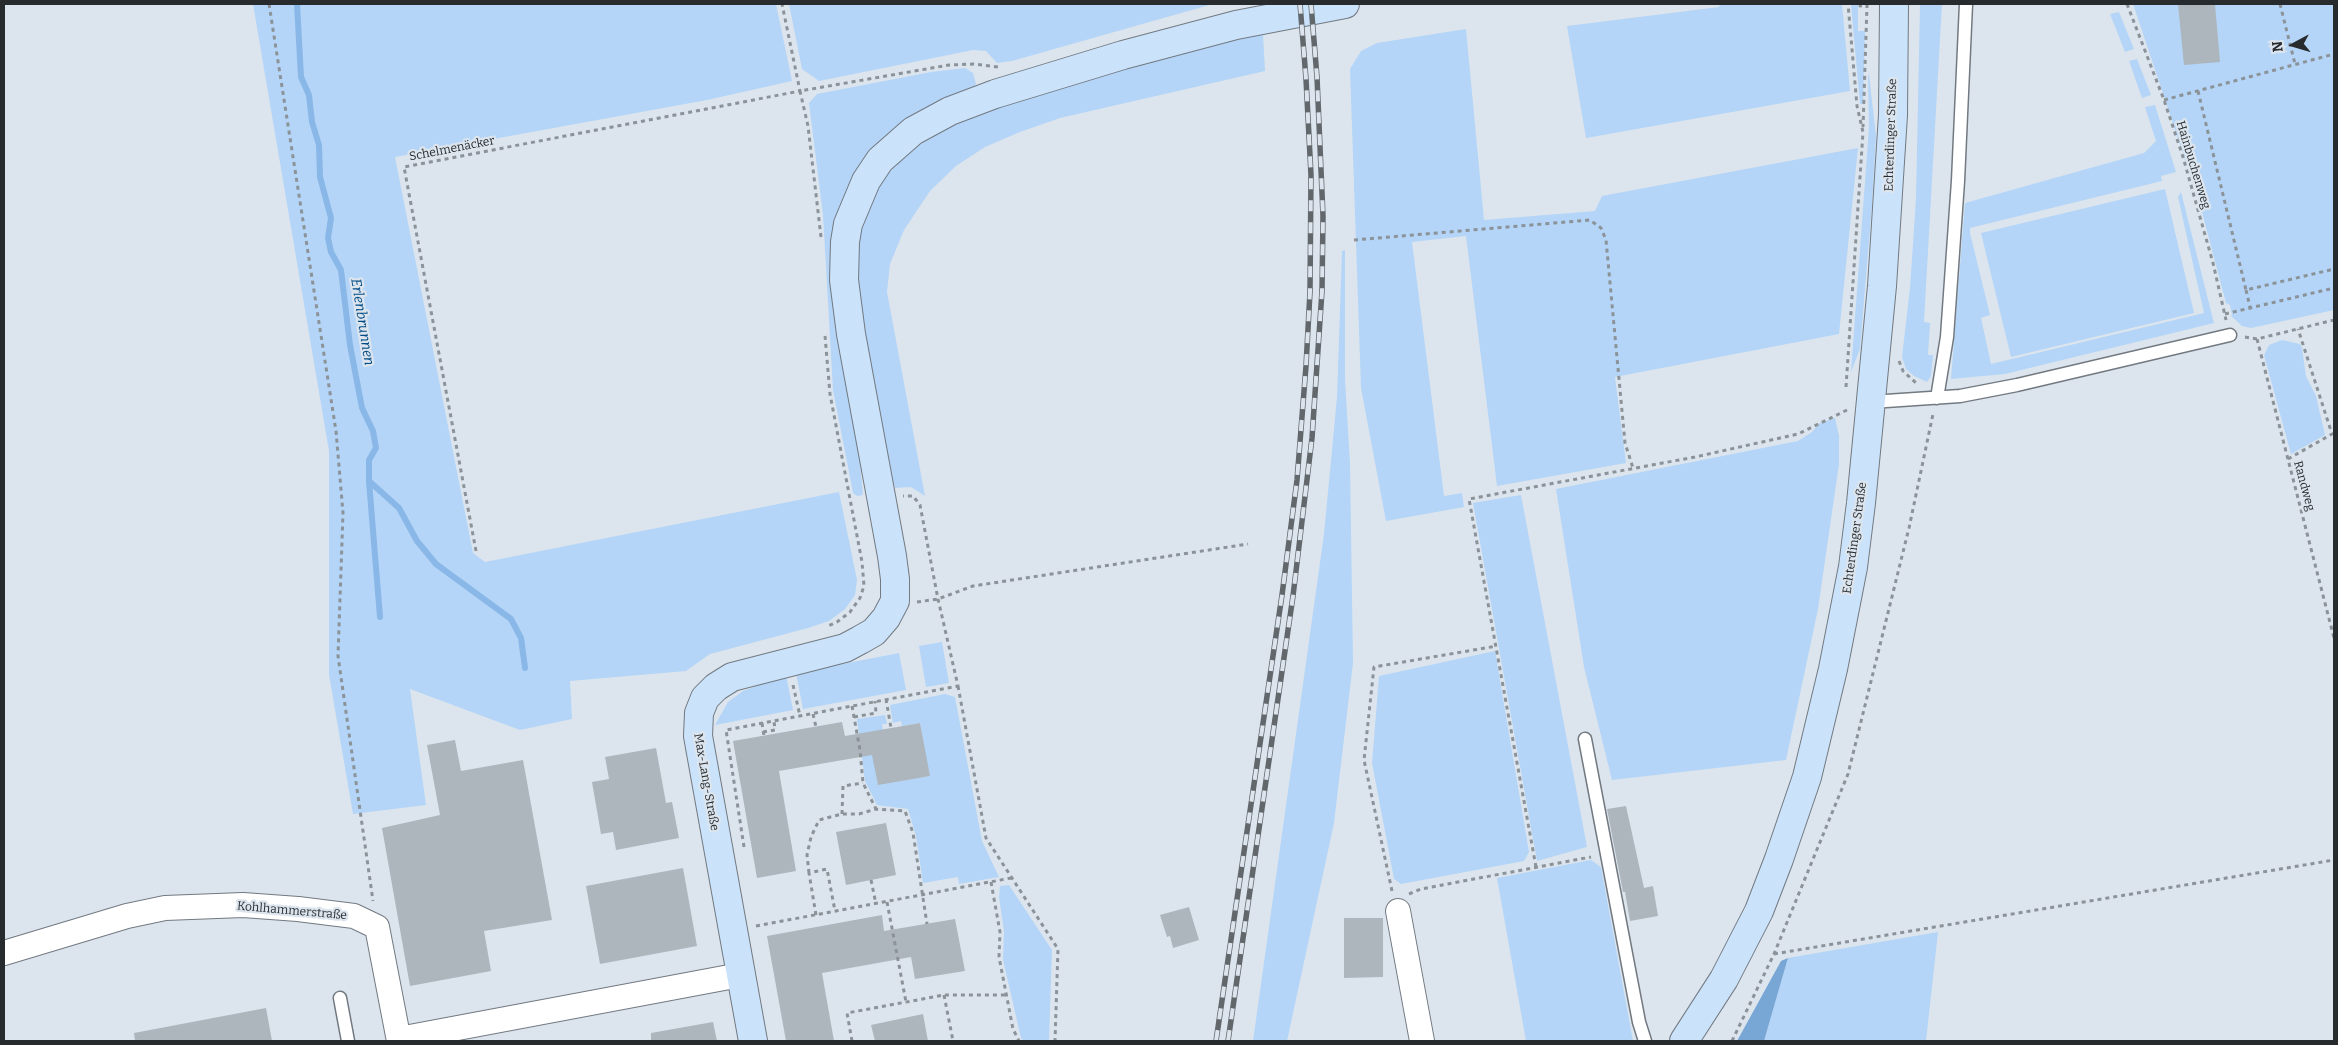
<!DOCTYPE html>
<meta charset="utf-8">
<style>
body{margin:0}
#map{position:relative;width:2338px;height:1045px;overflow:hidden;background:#dce5ee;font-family:Bitter,serif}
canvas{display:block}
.frame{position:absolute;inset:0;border:5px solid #272b2e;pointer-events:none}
.north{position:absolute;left:2268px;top:20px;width:50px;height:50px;-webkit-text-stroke:4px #dce5ee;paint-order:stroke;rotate:264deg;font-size:14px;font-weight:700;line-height:20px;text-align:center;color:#272b2e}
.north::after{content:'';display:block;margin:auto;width:18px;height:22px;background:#272b2e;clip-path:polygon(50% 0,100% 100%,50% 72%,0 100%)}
</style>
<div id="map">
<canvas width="2338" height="1045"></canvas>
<div class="frame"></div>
<div class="north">N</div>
</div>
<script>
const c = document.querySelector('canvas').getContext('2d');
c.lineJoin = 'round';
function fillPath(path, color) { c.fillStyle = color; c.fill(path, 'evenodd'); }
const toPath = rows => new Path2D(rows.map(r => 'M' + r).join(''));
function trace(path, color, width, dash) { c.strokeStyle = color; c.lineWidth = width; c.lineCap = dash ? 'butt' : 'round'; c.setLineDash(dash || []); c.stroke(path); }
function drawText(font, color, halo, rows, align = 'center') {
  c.font = font + ' Bitter,serif'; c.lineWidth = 4.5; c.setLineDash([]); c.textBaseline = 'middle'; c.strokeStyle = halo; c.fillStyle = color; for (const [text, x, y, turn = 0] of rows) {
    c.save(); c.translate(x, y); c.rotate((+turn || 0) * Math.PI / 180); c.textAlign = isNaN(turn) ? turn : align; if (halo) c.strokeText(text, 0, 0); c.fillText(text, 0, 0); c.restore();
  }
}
fillPath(toPath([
 [253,4,776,4,792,81,707,100,395,157,473,553,485,562,839,492,857,580,855,595,845,609,829,621,808,628,710,654,686,671,570,681,572,719,520,730,410,689,426,805,353,814,329,675,329,451],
 [789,4,1213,4,1012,61,997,63,986,51,973,50,819,81,802,69],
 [1720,4,1842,4,1850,91,1586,138,1567,26,1719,7],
 [1851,4,1858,4,1858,31,1865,31,1863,104,1860,104],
 [1920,4,1942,4,1924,322,1930,323,1928,355,1933,355,1931,376,1927,382,1914,376,1906,369,1902,357,1910,288,1916,198],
 [2133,4,2334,4,2334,310,2251,328,2242,326,2231,316,2232,315,2230,305,2226,303,2199,201],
 [2119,12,2134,49,2125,52,2110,14],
 [1466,29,1484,220,1595,211,1602,196,1858,148,1839,334,1615,377,1626,463,1497,486,1466,236,1412,242,1444,496,1462,493,1464,507,1386,521,1361,388,1350,69,1361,51,1377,43],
 [1263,34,1265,71,1060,118,1020,132,985,147,956,166,930,191,904,230,890,264,887,292,925,496,911,487,895,488,878,428,854,264,862,222,880,183,905,155,940,130,984,111,1155,59],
 [2137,59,2151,95,2142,98,2129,61],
 [965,68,973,73,976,84,972,90,852,185,857,429,863,495,857,496,853,493,833,390,823,215,809,103,817,94,931,72],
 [1868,75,1869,75,1876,136,1872,205,1860,349,1851,372,1869,127],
 [2155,105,2176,172,2161,176,2162,181,1970,228,1970,233,1990,315,1981,318,1991,364,2204,313,2178,197,2181,192,2214,323,2005,374,1951,379,1965,203,2144,153,2156,141,2145,107],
 [2165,189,2194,313,2011,357,1981,233],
 [1345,250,1345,380,1350,463,1353,663,1334,823,1287,1041,1253,1041,1324,534,1337,397,1342,251],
 [2282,340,2300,344,2302,348,2306,376,2316,396,2325,435,2291,454,2264,355,2269,345],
 [1835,418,1839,436,1839,464,1818,609,1786,760,1612,780,1584,667,1556,489,1798,441,1812,432,1820,423],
 [1521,495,1587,847,1537,861,1473,503],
 [942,642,949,683,926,687,919,646],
 [1495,651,1529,852,1524,861,1401,884,1394,879,1372,763,1379,676],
 [899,653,906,690,803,709,796,673],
 [786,675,793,710,715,725,728,702,743,691],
 [945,694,955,697,982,841,999,877,959,884,958,877,923,883,916,836,908,809,877,805,865,781,857,719,885,715,887,724,882,724,883,730,869,732,878,784,929,776,920,723,902,726,901,721,893,723,890,705],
 [1591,860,1601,867,1633,1041,1526,1041,1497,878],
 [1009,885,1052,950,1049,1041,1024,1041,1021,1038,1003,960,1004,931,999,897,1000,886],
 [1938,932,1926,1041,1764,1041,1788,958]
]), '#b4d5f7');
fillPath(toPath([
 [1788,958,1764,1041,1737,1041,1781,961]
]), '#78a6d5');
trace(toPath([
 [297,4,301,77,309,95,312,122,319,145,320,177,331,218,328,238,331,252,341,270,350,345,362,408,373,431,376,448,369,460,369,481,380,617],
 [369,481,399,508,417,541,436,564,511,619,521,638,525,668]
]), '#89b7e7', 6);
fillPath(toPath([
 [2178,4,2215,4,2220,62,2184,65],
 [842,722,845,736,920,723,930,776,878,785,872,755,779,771,796,871,757,878,733,741],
 [455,740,461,771,523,760,552,920,484,931,491,971,410,986,382,828,440,815,427,745],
 [656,748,666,803,672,802,679,838,616,850,613,832,601,834,592,782,609,779,605,757],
 [1626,806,1644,888,1653,886,1658,916,1630,921,1625,892,1623,892,1607,809],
 [886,823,896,875,846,885,836,832],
 [683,868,697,946,600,964,586,886],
 [1189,907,1199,940,1173,948,1170,936,1167,937,1160,915],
 [882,915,884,931,955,919,965,971,915,979,911,957,822,973,834,1041,786,1041,767,936],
 [1344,918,1383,918,1383,977,1344,978],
 [266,1008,272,1041,135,1041,134,1033],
 [923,1014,928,1041,875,1041,871,1025],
 [713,1022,717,1041,651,1041,651,1033]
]), '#adb5bd');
const lane = toPath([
 [1937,398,1947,337,1958,181,1966,4],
 [1871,402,1960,396,2017,385,2230,335],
 [1585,739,1639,1022,1645,1041],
 [340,998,348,1041]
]);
const street = toPath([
 [1398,911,1422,1041],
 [4,953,127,916,165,908,243,905,298,909,354,916,377,927,399,1041],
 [399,1039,740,975]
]);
const secondary = toPath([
 [753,1041,698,736,699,713,705,698,716,687,732,677,845,648,860,640,874,632,886,618,895,601,895,579,892,556,851,334,844,280,845,242,848,224,866,181,880,160,913,131,950,111,995,94,1123,55,1236,25,1345,4],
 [1684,1041,1724,979,1759,911,1779,859,1807,777,1833,669,1853,567,1861,503,1882,286,1893,115,1894,4]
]);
trace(lane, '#727981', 15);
trace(street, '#727981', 26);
trace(secondary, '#727981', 30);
trace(toPath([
 [269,4,336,431,343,513,338,656,373,901],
 [1860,4,1860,6,1867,5,1863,127],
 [2127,4,2164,100,2183,157,2213,263,2226,320],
 [2280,4,2295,64],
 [2198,91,2246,290,2334,269],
 [2164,100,2334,54],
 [821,237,808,126,800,91,949,65,974,64,998,67],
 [1354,240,1590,220,1601,228,1606,240,1625,443,1633,468],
 [2246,290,2250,307],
 [2225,314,2334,288],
 [825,336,830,394,862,562,864,586,860,598,850,612,837,622,826,627],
 [2245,337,2257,339,2334,320],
 [2257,339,2334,638],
 [1899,361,1903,371,1916,383],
 [1846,387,1863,132,1857,106,1848,4],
 [2288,459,2332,434,2298,329],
 [476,551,404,167,800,91,782,4],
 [917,602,938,599,973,586,1248,544],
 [793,685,800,716],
 [958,686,986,838,1058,949,1055,1041],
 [886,699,891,728],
 [852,706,860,750,863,783,876,809],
 [813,714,816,727],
 [854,717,876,713,875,701],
 [762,723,764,736],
 [763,732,775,730,774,721],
 [842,814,843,786,863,783],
 [744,847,726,730,958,686,938,599,920,505,913,496,903,496],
 [1536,867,1469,499,1695,457,1798,434,1847,410],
 [809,873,807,855,811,837,819,820,842,814,859,814,876,809,905,811,913,833,927,924],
 [871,880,876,904],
 [991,882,1000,932,999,957,1013,1029,1019,1041],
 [1392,891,1364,760,1374,667,1497,646],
 [1409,894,1421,889,1591,857],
 [887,902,906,1002],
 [816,915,809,873,827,869,835,911],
 [756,926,1011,878],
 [1774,954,2334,860],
 [944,995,953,1041],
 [852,1041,847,1013,944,995,1006,995],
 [1732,1041,1774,954,1848,774,1909,528,1933,414]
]), '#8b9298', 3, [4, 4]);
trace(lane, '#fff', 12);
trace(street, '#fff', 24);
trace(secondary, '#cae3fb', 28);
const rail = toPath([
 [1216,1041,1282,595,1297,480,1306,366,1310,292,1311,175,1306,79,1300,4],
 [1228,1041,1293,596,1312,438,1322,291,1323,216,1317,77,1311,4]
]);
trace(rail, '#62676c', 5.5);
trace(rail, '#dce5ee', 4, [11]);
drawText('12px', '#272b2e', '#dce5ee', [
 ["Echterdinger Straße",1891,135,-88],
 ["Schelmenäcker",452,149,-11],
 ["Hainbuchenweg",2193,165,73],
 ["Randweg",2304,486,75],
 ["Echterdinger Straße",1855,538,-82],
 ["Max-Lang-Straße",706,782,80],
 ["Kohlhammerstraße",292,911,5]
]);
drawText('italic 14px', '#004b84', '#dce5ee', [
 ["Erlenbrunnen",362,322,81]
]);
</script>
